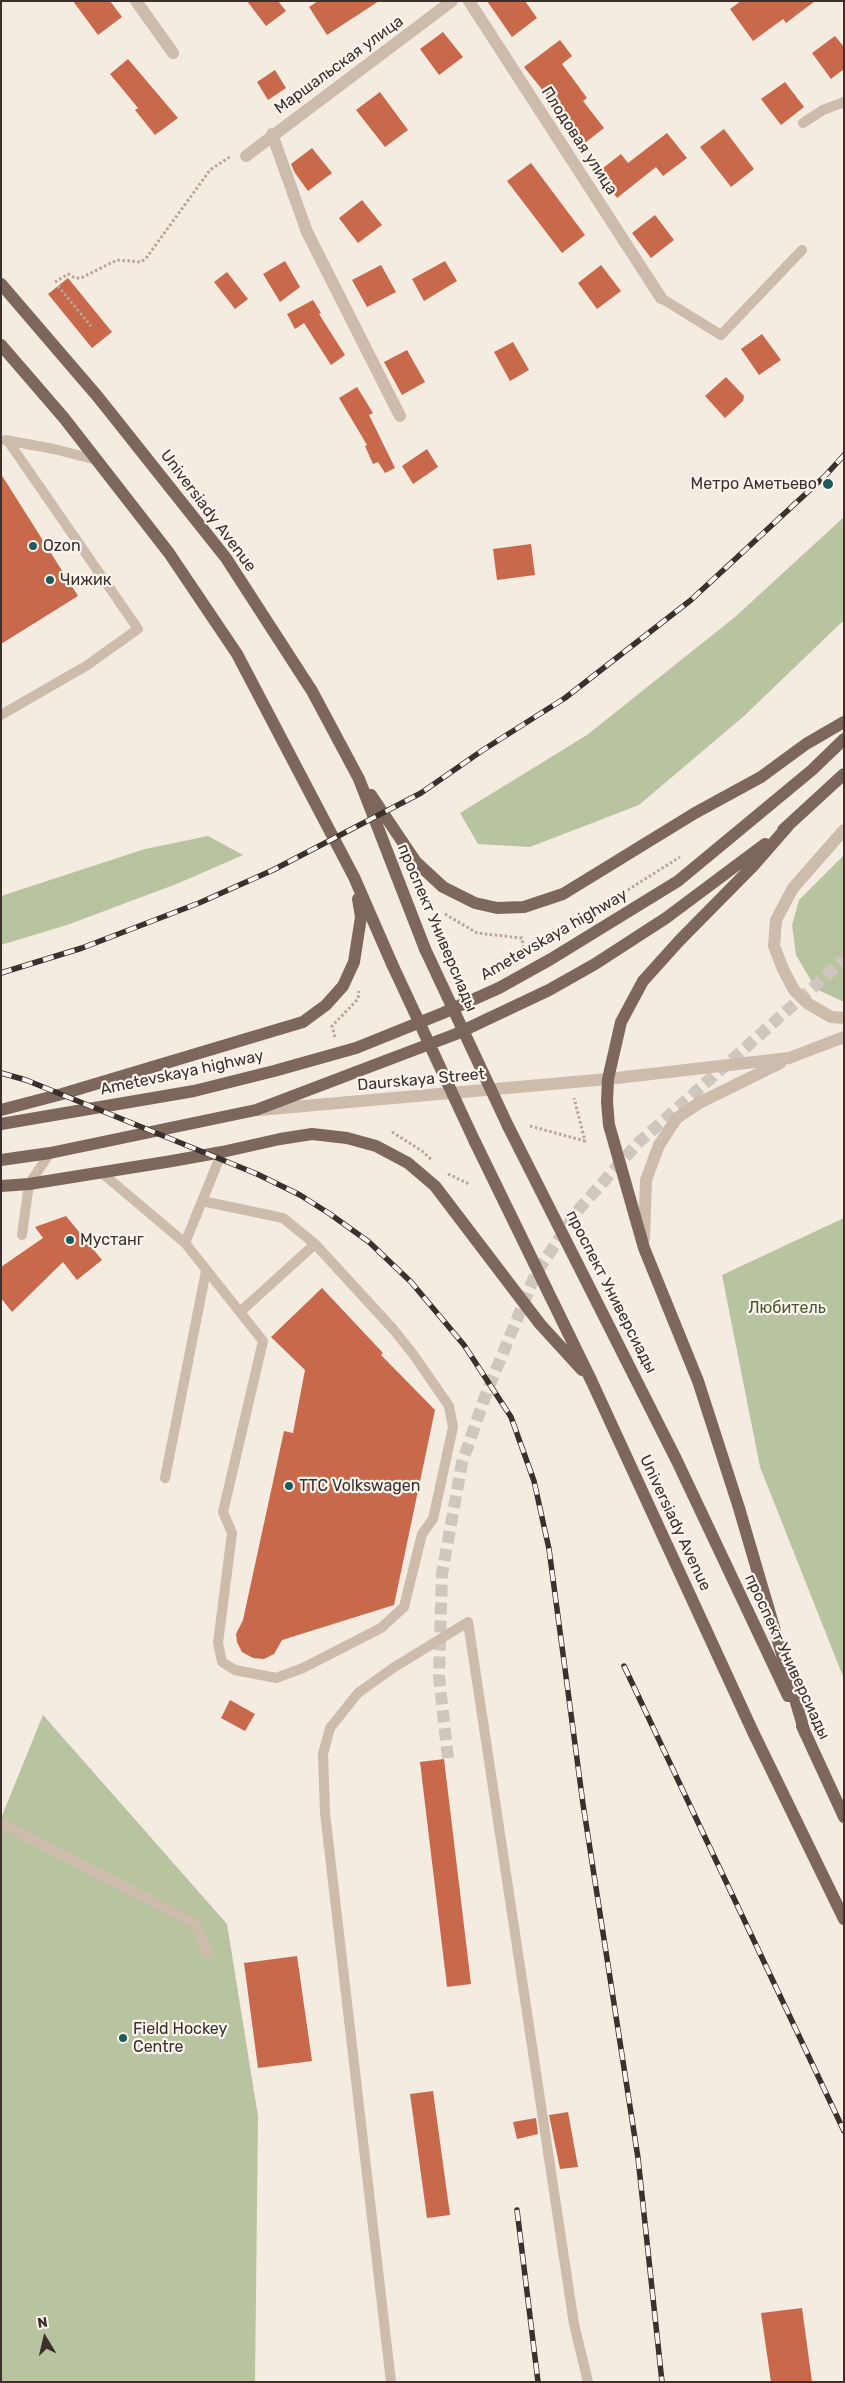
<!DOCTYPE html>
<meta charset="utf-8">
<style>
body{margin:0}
#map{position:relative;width:845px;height:2383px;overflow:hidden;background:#f4ebe1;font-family:Rubik,sans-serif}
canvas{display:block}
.frame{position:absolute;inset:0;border:2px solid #3b302b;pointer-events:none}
.north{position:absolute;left:20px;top:2313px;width:50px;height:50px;-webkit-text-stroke:4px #fbf5ee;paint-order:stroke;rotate:351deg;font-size:14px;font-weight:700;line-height:20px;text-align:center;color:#3b302b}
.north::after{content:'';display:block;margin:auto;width:18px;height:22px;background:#3b302b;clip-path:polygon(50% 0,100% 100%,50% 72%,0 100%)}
</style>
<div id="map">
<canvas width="845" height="2383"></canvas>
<div class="frame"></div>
<div class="north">N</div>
</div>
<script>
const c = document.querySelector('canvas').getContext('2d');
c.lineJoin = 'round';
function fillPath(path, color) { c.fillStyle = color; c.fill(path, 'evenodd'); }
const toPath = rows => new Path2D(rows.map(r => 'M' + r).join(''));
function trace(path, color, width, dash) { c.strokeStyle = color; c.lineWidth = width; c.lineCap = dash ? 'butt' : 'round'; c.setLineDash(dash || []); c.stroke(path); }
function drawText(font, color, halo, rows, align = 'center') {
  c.font = font + ' Rubik,sans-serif'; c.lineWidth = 4.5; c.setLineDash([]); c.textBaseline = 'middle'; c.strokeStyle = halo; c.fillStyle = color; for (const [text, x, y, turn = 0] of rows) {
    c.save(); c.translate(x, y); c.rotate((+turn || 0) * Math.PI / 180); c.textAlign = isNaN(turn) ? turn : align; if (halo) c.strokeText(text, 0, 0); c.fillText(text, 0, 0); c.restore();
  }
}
fillPath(toPath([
 [844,517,844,620,744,716,639,805,530,847,478,844,460,813,587,735,735,617],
 [208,836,243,855,179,883,67,925,1,945,1,896,145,849],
 [844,855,844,1002,816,989,796,955,792,925,799,900],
 [844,1218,844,1679,760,1467,722,1275],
 [43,1715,227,1924,258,2116,255,2382,1,2382,1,1818]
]), '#b8c4a0');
fillPath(toPath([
 [73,1,110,1,122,17,98,35],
 [247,1,278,1,286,11,266,26],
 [318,1,379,1,327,35,309,7],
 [487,1,525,1,537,18,512,37],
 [741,1,815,1,786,23,783,19,753,41,730,9],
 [443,32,463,57,439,75,420,49],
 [835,36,844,47,844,69,831,79,812,53],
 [560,40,572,56,562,64,587,98,583,101,604,128,581,146,562,121,565,118,524,67],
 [128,59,178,118,155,135,135,110,138,108,110,74],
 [275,70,286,88,268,100,257,82],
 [785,82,804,107,781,125,761,99],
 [380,92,408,130,385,147,356,110],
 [724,129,754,169,731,187,700,147],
 [667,133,687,158,663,176,656,167,617,198,598,172,621,154,628,163],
 [312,148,332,173,308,191,295,173,291,164],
 [531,163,585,235,562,253,507,181],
 [362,200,382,225,358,243,339,218],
 [655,215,674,240,651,258,632,233],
 [285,261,300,287,280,302,263,274],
 [445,261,457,281,424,301,412,279],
 [381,265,396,292,367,307,352,280],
 [601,265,621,291,597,309,578,283],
 [227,272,248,299,235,309,214,282],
 [68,278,112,332,92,348,48,294],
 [313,300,321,313,319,314,345,355,331,365,304,323,295,329,287,314],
 [762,334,781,360,759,375,741,349],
 [513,342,529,370,510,381,494,352],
 [407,350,425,382,402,395,384,362],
 [726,377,744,396,743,401,725,418,705,396],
 [357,387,373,413,369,415,395,468,385,473,378,462,373,464,365,446,367,445,339,398],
 [427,449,438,467,413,484,402,466],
 [1,474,78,596,1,644],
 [531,544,535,575,497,580,493,549],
 [66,1216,102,1260,77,1280,63,1262,12,1312,1,1298,1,1267,43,1238,35,1227],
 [322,1288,383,1353,381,1355,435,1410,394,1605,282,1640,274,1654,264,1659,253,1658,242,1652,237,1642,236,1634,243,1620,284,1431,293,1433,305,1370,271,1337],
 [230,1700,255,1714,245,1731,221,1718],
 [444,1759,471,1984,447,1987,420,1762],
 [297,1956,312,2061,258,2068,244,1963],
 [433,2091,450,2215,427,2218,410,2094],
 [568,2112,578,2167,560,2169,549,2115],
 [536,2118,538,2134,517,2139,513,2122],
 [802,2308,812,2382,771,2382,761,2313]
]), '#c8694b');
trace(toPath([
 [448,1758,439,1677,442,1574,462,1463,486,1394,536,1273,580,1208,638,1143,844,960]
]), '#cfc6bd', 12, [12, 6]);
trace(toPath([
 [55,282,68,274,75,278,81,278,117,260,141,262,147,257,210,170,231,156],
 [58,286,91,326],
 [445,914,477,933,522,938,524,956],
 [577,922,680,857],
 [335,1037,332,1026,358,999,359,991],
 [530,1126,585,1141,574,1098],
 [392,1132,422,1151,432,1160],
 [448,1174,469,1184]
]), '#b9a596', 3, [2.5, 2.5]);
trace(toPath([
 [803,123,823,110,844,102],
 [661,298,721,335,802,250],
 [5,440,54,449,97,460],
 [1,715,86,666,138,629,8,441],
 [102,1173,185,1243,263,1341,223,1512,232,1533,218,1643,222,1662,235,1670,276,1678,303,1668,381,1628,404,1607,422,1534,433,1519,453,1427,449,1406,413,1354,393,1329,315,1244,283,1218,202,1201],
 [22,1235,29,1184,50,1153],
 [185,1243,222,1152],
 [240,1312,315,1244],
 [165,1478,206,1271],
 [1,1823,196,1924,207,1953],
 [391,2382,325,1813,323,1754,330,1728,358,1693,393,1668,468,1622,574,2324,588,2382]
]), '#cdbbac', 10);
trace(toPath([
 [136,1,173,53],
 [469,1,661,298],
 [272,134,307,232,400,416],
 [246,156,452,1]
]), '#cdbbac', 12);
trace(toPath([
 [844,830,793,888,776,920,774,946,783,969,794,990,807,1003,831,1017,844,1018],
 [259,1110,608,1079,789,1058,844,1037],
 [644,1238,646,1180,659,1145,677,1118,699,1103,780,1063]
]), '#cdbbac', 12);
trace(toPath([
 [1,284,98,397,226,558,312,691,359,779,425,949],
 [1,345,64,418,169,553,237,654,354,877,392,964],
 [371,795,416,862,443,887,475,903,497,908,524,907,563,894,695,813,761,777,806,744,844,722],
 [788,826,753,866,680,940,643,981,621,1022,608,1079,607,1102,609,1125,644,1248,698,1381,739,1508,805,1733],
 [783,830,844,774],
 [1,1110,62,1094,303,1022,326,1005,343,986,354,962,361,917,358,899],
 [1,1124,194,1091,274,1071,356,1048,443,1013,499,988,551,959,678,881,812,770,844,739],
 [508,1126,677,1461,788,1696],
 [475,1142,592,1382,753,1732,844,1919],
 [1,1160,50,1153,256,1110,456,1034,549,990,595,964,666,918,765,844],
 [1,1186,29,1184,172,1161,222,1152,280,1139,312,1134,347,1138,376,1146,408,1163,435,1186,540,1324,582,1370],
 [802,1726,844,1817]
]), '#7d675c', 12);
const rail = toPath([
 [1,973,82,948,199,903,273,870,421,793,483,750,565,698,691,600,825,476,844,455],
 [1,1073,26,1080,257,1174,300,1195,330,1214,369,1242,411,1282,464,1345,511,1417,534,1481,549,1549,583,1804,638,2158,662,2382],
 [624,1666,844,2131],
 [517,2210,538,2382]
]);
trace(rail, '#3b302b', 5.5);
trace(rail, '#fbf5ee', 4, [11]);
trace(toPath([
 [425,949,508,1126],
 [392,964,475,1142]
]), '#7d675c', 12);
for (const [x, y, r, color] of [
 [828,484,6,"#1f5a5e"],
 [33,546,5,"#1f5a5e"],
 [50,580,5,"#1f5a5e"],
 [70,1240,5,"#1f5a5e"],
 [289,1486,5,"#1f5a5e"],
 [123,2038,5,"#1f5a5e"]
]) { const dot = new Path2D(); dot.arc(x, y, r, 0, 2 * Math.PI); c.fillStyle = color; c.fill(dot); trace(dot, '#fbf5ee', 2); }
drawText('16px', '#3b302b', '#fbf5ee', [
 ["Маршальская улица",339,65,-36],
 ["Плодовая улица",579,141,57],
 ["Universiady Avenue",208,511,53],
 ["проспект Универсиады",437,928,67],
 ["Ametevskaya highway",554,935,-30],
 ["Ametevskaya highway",182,1073,-12],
 ["Daurskaya Street",421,1080,-5],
 ["проспект Универсиады",611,1292,63],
 ["Universiady Avenue",675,1523,65],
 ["проспект Универсиады",787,1657,65]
]);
drawText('16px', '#3b302b', '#fbf5ee', [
 ["Метро Аметьево",817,484,"right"],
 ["Ozon",43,546],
 ["Чижик",60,580],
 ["Мустанг",80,1240],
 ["ТТС Volkswagen",299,1486],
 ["Field Hockey",133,2029],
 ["Centre",133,2047]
], 'left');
drawText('16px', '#4a5a2e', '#fbf5ee', [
 ["Любитель",787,1308]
]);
</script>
